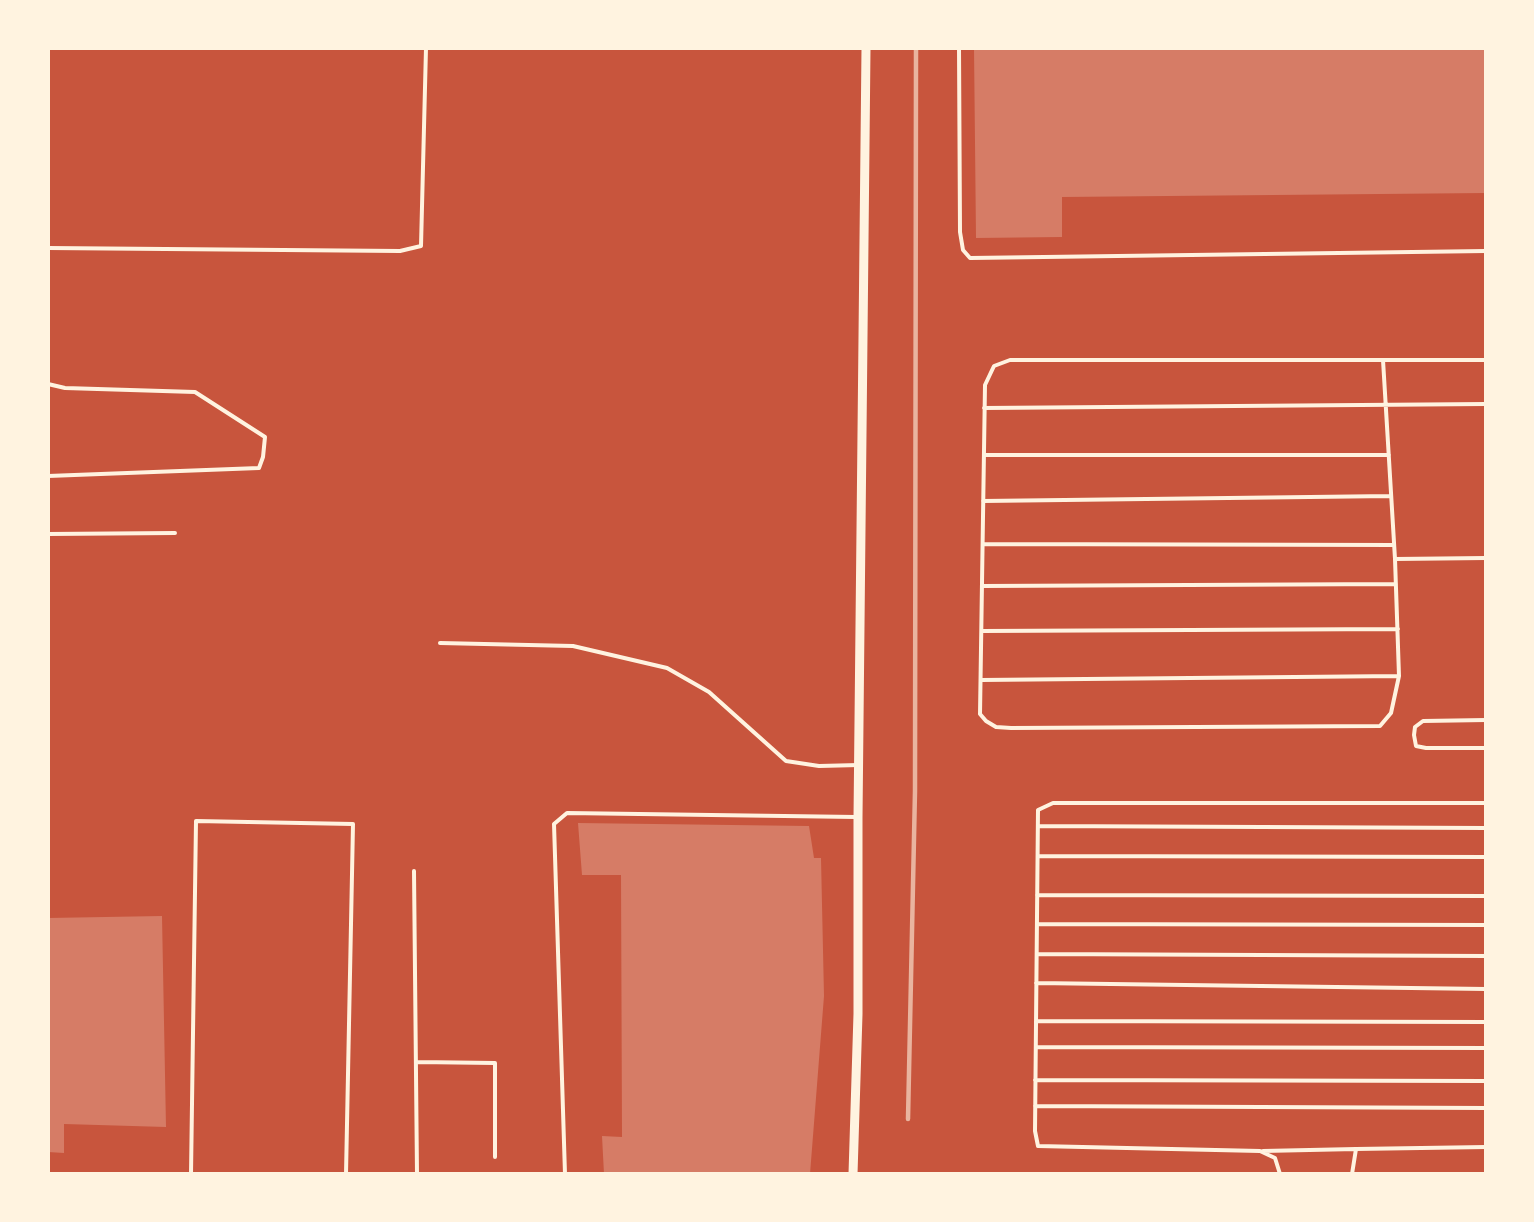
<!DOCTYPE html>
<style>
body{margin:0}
#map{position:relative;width:1534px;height:1222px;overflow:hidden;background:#c8553d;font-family:"PT Sans",sans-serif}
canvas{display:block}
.frame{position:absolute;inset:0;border:50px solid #fff3e0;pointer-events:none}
</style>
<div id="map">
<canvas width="1534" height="1222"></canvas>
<div class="frame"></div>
</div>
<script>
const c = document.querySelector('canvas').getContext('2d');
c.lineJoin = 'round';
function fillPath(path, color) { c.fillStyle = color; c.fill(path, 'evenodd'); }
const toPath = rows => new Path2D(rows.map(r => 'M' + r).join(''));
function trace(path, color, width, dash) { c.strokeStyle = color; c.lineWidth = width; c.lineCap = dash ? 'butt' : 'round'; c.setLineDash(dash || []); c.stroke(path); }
fillPath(toPath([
 [974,48,1486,48,1486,193,1062,197,1062,237,976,238],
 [578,823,809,826,814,858,821,858,824,996,810,1174,604,1174,602,1136,622,1137,621,875,582,875],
 [162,916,166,1127,64,1124,64,1153,48,1152,48,918]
]), '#d67c66');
trace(toPath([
 [959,48,960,232,963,250,970,258,1486,251],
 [48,248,400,251,421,246,426,48],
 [1383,360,1010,360,994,366,985,385,980,714,986,721,996,727,1011,728,1380,726,1391,713,1399,676,1395,559,1383,360,1486,360],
 [48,384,65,388,195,392,265,437,263,457,259,468,48,476],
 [984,408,1486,404],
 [984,455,1389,455],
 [983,501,1391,496],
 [48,534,175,533],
 [983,544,1394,545],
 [1395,559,1486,558],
 [982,586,1396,584],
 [982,631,1398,629],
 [440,643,573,646,667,668,709,692,786,761,819,766,859,765],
 [981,680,1399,676],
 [1486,720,1423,721,1415,727,1414,735,1416,746,1426,748,1486,748],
 [1038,826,1486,828],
 [1038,856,1486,857],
 [414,871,417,1174],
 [1037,895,1486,896],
 [1037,924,1486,925],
 [1037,954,1486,956],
 [1036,983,1486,989],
 [1036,1021,1486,1022],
 [1036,1047,1486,1048],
 [417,1062,495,1063,495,1157],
 [1035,1080,1486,1081],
 [1035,1106,1486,1108],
 [1263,1151,1356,1149],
 [191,1174,196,821,353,824,346,1174],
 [565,1174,554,824,567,813,856,817],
 [1280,1174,1275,1158,1260,1151,1038,1146,1035,1131,1038,810,1053,803,1486,803],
 [1352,1174,1356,1149,1486,1147]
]), '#fff3e0', 4);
trace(toPath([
 [853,1174,858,1014,858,817,866,48]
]), '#fff3e0', 9);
trace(toPath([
 [908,1119,915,791,916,48]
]), '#e9b49f', 4.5);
</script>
